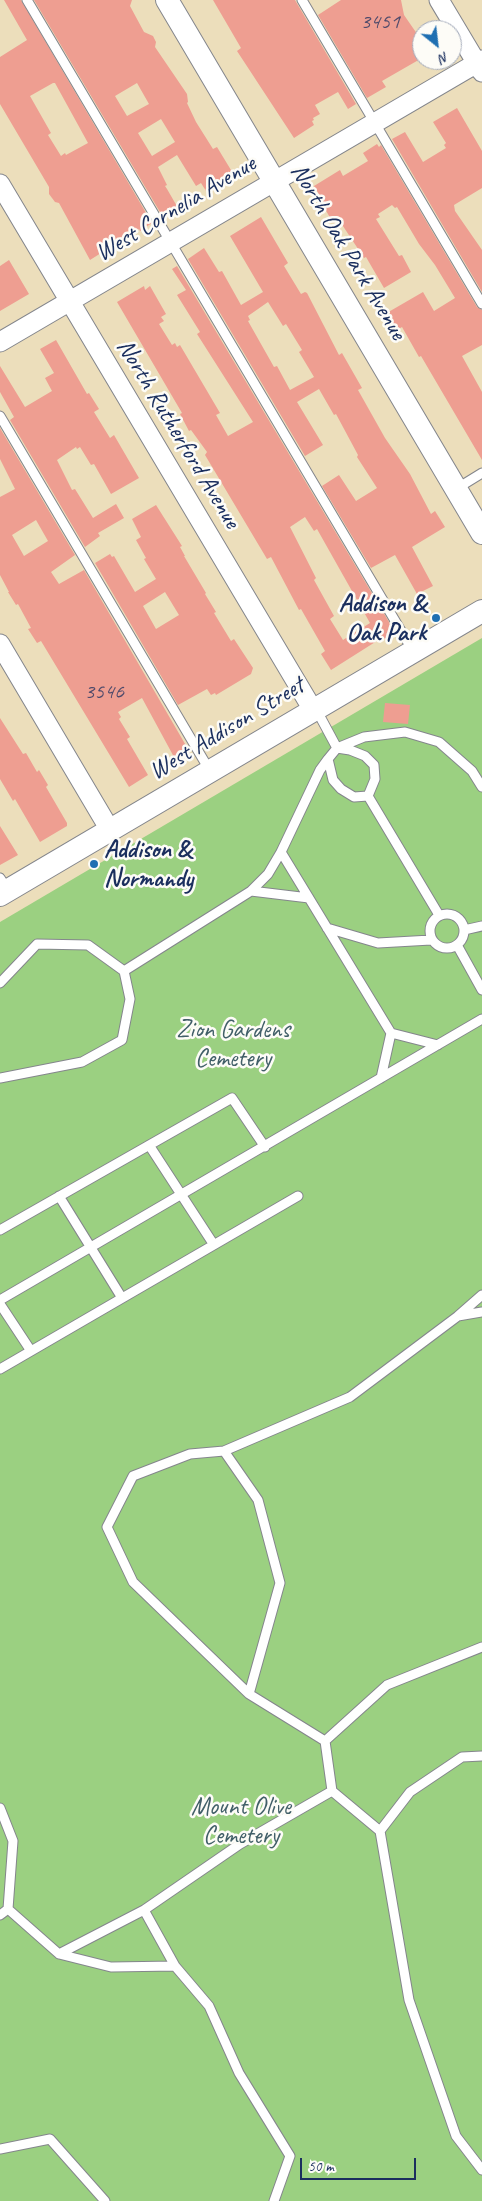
<!DOCTYPE html>
<style>
body{margin:0}
#map{position:relative;width:482px;height:2201px;overflow:hidden;background:#ecdebb;font-family:Caveat,sans-serif}
canvas{display:block}
.north{position:absolute;left:412px;top:20px;width:50px;height:50px;box-sizing:border-box;background:#fdfcf7;border:1px solid #a3aaba;border-radius:50%;rotate:151deg;font-size:14px;font-weight:700;line-height:20px;text-align:center;color:#1b2f5e}
.north::after{content:'';display:block;margin:auto;width:18px;height:22px;background:#1f6fb2;clip-path:polygon(50% 0,100% 100%,50% 72%,0 100%)}
.scale{position:absolute;left:300px;top:2158px;width:116px;height:22px;box-sizing:border-box;border:2px solid #1b2f5e;border-top:0;padding-left:6px;font-size:15px;line-height:18px;white-space:nowrap;color:#1b2f5e;-webkit-text-stroke:4px #fdfcf7;paint-order:stroke}
</style>
<div id="map">
<canvas width="482" height="2201"></canvas>
<div class="north">N</div>
<div class="scale">50 m</div>
</div>
<script>
const c = document.querySelector('canvas').getContext('2d');
c.lineJoin = 'round';
function fillPath(path, color) { c.fillStyle = color; c.fill(path, 'evenodd'); }
const toPath = rows => new Path2D(rows.map(r => 'M' + r).join(''));
function trace(path, color, width, dash) { c.strokeStyle = color; c.lineWidth = width; c.lineCap = dash ? 'butt' : 'round'; c.setLineDash(dash || []); c.stroke(path); }
function drawText(font, color, halo, rows, align = 'center') {
  c.font = font + ' Caveat,sans-serif'; c.lineWidth = 5; c.setLineDash([]); c.textBaseline = 'middle'; c.strokeStyle = halo; c.fillStyle = color; for (const [text, x, y, turn = 0] of rows) {
    c.save(); c.translate(x, y); c.rotate((+turn || 0) * Math.PI / 180); c.textAlign = isNaN(turn) ? turn : align; if (halo) c.strokeText(text, 0, 0); c.fillText(text, 0, 0); c.restore();
  }
}
fillPath(toPath([
 [482,638,482,2201,0,2201,0,922]
]), '#9bd081');
fillPath(toPath([
 [4,0,21,0,152,223,140,231,139,229,90,260,59,203,55,202,49,194,49,187,0,104,0,57,27,40],
 [53,83,55,83,88,143,66,155,65,153,61,156,48,135,51,133,30,96],
 [34,0,132,0,130,6,144,32,153,36,156,42,155,47,187,94,188,102,187,103,196,122,213,149,217,147,234,175,206,191,201,183,196,186,177,155,158,167,167,185,165,186,167,189,178,208,163,217],
 [137,83,149,104,127,116,115,96],
 [161,119,175,142,152,156,138,133],
 [213,0,295,0,356,104,348,109,338,92,315,105,320,114,313,118,314,120,312,121,314,125,294,138,237,51,241,48],
 [341,0,401,0,404,15,422,41,422,58,382,81,386,87,367,98,318,15],
 [457,108,482,151,482,188,454,205,455,211,482,250,482,292,392,139,405,132,423,162,446,148,444,145,446,143,433,122],
 [377,144,379,147,381,145,477,307,482,310,482,345,462,356,482,392,482,460,421,356,419,357,402,327,395,331,385,314,423,292,434,311,455,298,435,265,419,244,397,207,395,208,392,205,378,214,380,217,376,219,399,256,402,255,411,272,384,288,366,257,364,258,339,220,333,223,324,207,326,206,314,186,340,170,343,176,368,161,363,153],
 [261,217,288,263,284,266,301,294,305,292,307,293,339,355,342,353,362,388,358,390,385,438,410,474,431,514,435,511,445,527,412,547,433,586,417,594,395,555,371,568,322,486,339,475,356,501,377,488,357,457,358,455,336,414,334,415,319,389,297,402,323,445,305,456,188,259,204,248,219,272,222,271,241,305,263,292,230,236],
 [268,302,283,326,286,324,302,350,299,352,314,377,290,390,277,366,274,367,248,321,250,320,248,316],
 [9,260,29,294,0,311,0,266],
 [177,266,395,632,381,641,380,639,331,670,321,654,325,651,301,609,299,610,271,557,267,559,208,460,205,455,207,452,191,430,189,431,180,414,182,413,117,302,144,286,145,290,150,286,166,314,161,317,164,321,159,324,172,345,175,343,177,347,180,345,220,413,216,415,228,436,253,422,197,334,200,332,177,295,186,290,172,269],
 [305,517,314,531,317,529,370,623,343,640,330,619,334,616,314,580,316,578,290,527],
 [56,340,87,394,89,393,99,409,94,412,110,438,114,435,139,478,111,494,94,464,91,465,80,447,77,449,76,447,57,460,72,490,75,489,93,518,116,504,124,518,98,533,100,536,85,547,10,420,14,417,0,392,0,366,25,407,52,391,45,378,54,373,40,349],
 [0,428,75,555,51,572,59,584,84,570,188,749,174,757,142,698,118,712,121,717,119,719,130,737,127,739,148,775,129,787,41,641,37,643,28,629,31,628,18,604,16,605,8,592,9,592,0,575,0,497,15,489,0,459],
 [36,520,48,541,24,556,12,535],
 [156,505,182,546,180,547,185,556,184,556,206,593,205,594,216,612,214,613,231,641,234,639,253,668,251,674,216,695,215,693,211,695,207,689,178,705,95,563,110,554,112,557,114,556,135,592,156,579,144,559,146,558,136,540,141,537,132,519],
 [165,592,179,615,156,629,143,606],
 [385,703,410,705,408,724,383,722],
 [0,718,23,754,26,753,37,772,39,770,48,785,46,787,67,823,67,826,40,842,15,799,13,801,0,779],
 [0,826,18,855,0,865]
]), '#ee9e91');
const service = toPath([
 [27,0,413,651],
 [302,0,482,304],
 [0,416,210,771],
 [456,489,482,473],
 [316,709,337,748],
 [328,759,333,780,341,789,354,797,368,796,375,779,374,765,365,756,350,750,337,748],
 [368,796,439,915],
 [0,878,8,890],
 [251,891,268,874,281,852],
 '430 931a17 17 0 1 1 34 0a17 17 0 1 1-34 0Z',
 [327,928,378,943,431,940],
 [464,930,482,926],
 [457,945,482,990],
 [124,971,251,891,309,898],
 [0,983,37,944,88,945,124,971,130,999,122,1040,82,1062,0,1078],
 [438,1045,391,1033,281,852,320,770,328,759,337,748,364,737,405,732,439,742,472,771,482,787],
 [381,1078,391,1033],
 [149,1145,214,1245],
 [59,1196,122,1298],
 [0,1230,232,1098,265,1147],
 [0,1300,482,1019],
 [0,1304,31,1351],
 [482,1312,458,1316,350,1397,224,1451,190,1454,133,1476,107,1527,133,1582,249,1694,325,1741,332,1791,380,1831,409,2000,456,2136,482,2170],
 [458,1316,482,1295],
 [0,1369,298,1196],
 [224,1451,258,1500,280,1583,249,1694],
 [325,1741,387,1685,482,1647],
 [0,1808,13,1841,8,1909],
 [380,1831,410,1792,462,1757,482,1756],
 [144,1910,175,1966],
 [0,1915,8,1909,59,1954,111,1967,175,1966,209,2006,239,2073,290,2156,274,2201],
 [59,1954,144,1910,240,1844,332,1791],
 [0,2149,50,2139,105,2201]
]);
const minor = toPath([
 [439,0,482,72],
 [0,184,313,710],
 [0,342,482,60],
 [0,644,110,830]
]);
const tertiary = toPath([
 [167,0,482,533],
 [0,895,482,611]
]);
trace(service, '#84868c', 11);
trace(minor, '#84868c', 21);
trace(tertiary, '#84868c', 24);
trace(service, '#fff', 9);
trace(minor, '#fff', 19);
trace(tertiary, '#fff', 22);
for (const [x, y, r, color] of [
 [436,618,5,"#1f6fb2"],
 [94,864,5,"#1f6fb2"]
]) { const dot = new Path2D(); dot.arc(x, y, r, 0, 2 * Math.PI); c.fillStyle = color; c.fill(dot); trace(dot, '#fdfcf7', 2); }
drawText('22px', '#504b6b', null, [
 ["3451",380,22],
 ["3546",104,692]
]);
drawText('25px', '#1b2f5e', '#fdfcf7', [
 ["West Cornelia Avenue",176,209,-31],
 ["North Oak Park Avenue",348,252,59],
 ["North Rutherford Avenue",178,434,59],
 ["West Addison Street",227,729,-31]
]);
drawText('bold 25px', '#1b2f5e', '#fdfcf7', [
 ["Addison &",426,604],
 ["Oak Park",426,633],
 ["Addison &",104,850,"left"],
 ["Normandy",104,879,"left"]
], 'right');
drawText('25px', '#415f68', '#fdfcf7', [
 ["Zion Gardens",233,1030],
 ["Cemetery",233,1059],
 ["Mount Olive",241,1807],
 ["Cemetery",241,1836]
]);
</script>
